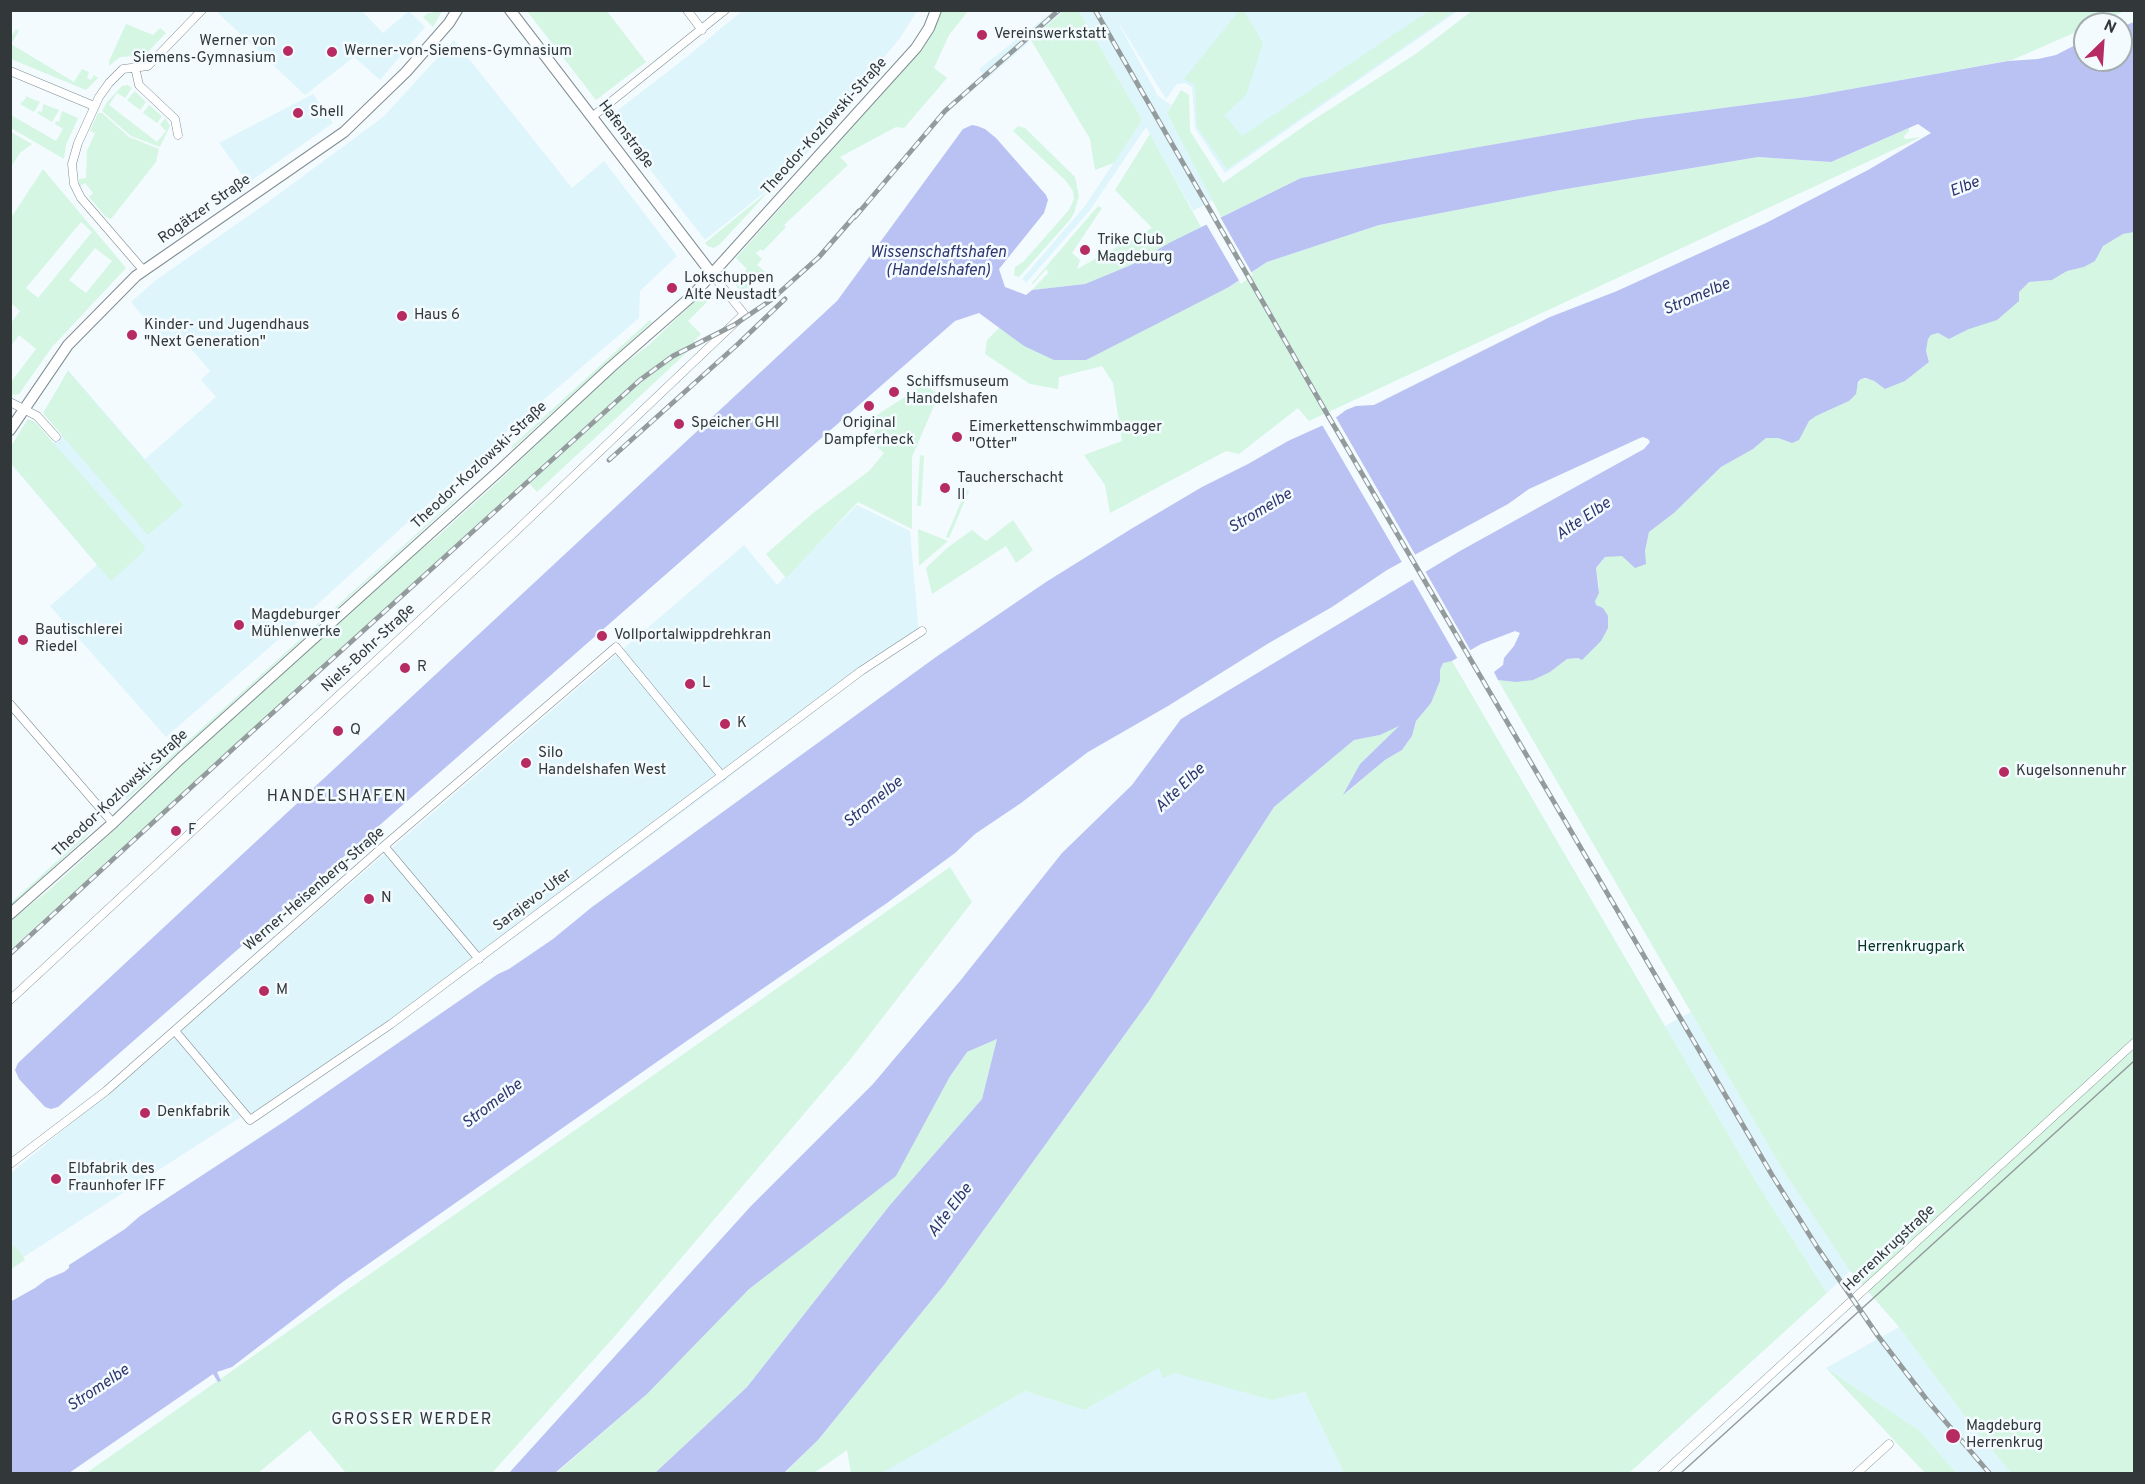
<!DOCTYPE html>
<meta charset="utf-8">
<style>
body{margin:0}
#map{position:relative;width:2145px;height:1484px;overflow:hidden;background:#f3fbfe;font-family:Overpass,sans-serif}
canvas{display:block}
.frame{position:absolute;inset:0;border:12px solid #32383a;pointer-events:none}
.north{position:absolute;left:2073px;top:12px;width:60px;height:60px;box-sizing:border-box;background:#f3fbfe;border:2px solid #a6adb0;border-radius:50%;rotate:25deg;font-size:16px;font-weight:700;line-height:24px;text-align:center;color:#32383a}
.north::after{content:'';display:block;margin:auto;width:21px;height:27px;background:#b72b63;clip-path:polygon(50% 0,100% 100%,50% 72%,0 100%)}
</style>
<div id="map">
<canvas width="2145" height="1484"></canvas>
<div class="frame"></div>
<div class="north">N</div>
</div>
<script>
const c = document.querySelector('canvas').getContext('2d');
c.lineJoin = 'round';
function fillPath(path, color) { c.fillStyle = color; c.fill(path, 'evenodd'); }
const toPath = rows => new Path2D(rows.map(r => 'M' + r).join(''));
function trace(path, color, width, dash) { c.strokeStyle = color; c.lineWidth = width; c.lineCap = dash ? 'butt' : 'round'; c.setLineDash(dash || []); c.stroke(path); }
function drawText(font, color, halo, rows, align = 'center') {
  c.font = font + ' Overpass,sans-serif'; c.lineWidth = 5; c.setLineDash([]); c.textBaseline = 'middle'; c.strokeStyle = halo; c.fillStyle = color; for (const [text, x, y, turn = 0] of rows) {
    c.save(); c.translate(x, y); c.rotate((+turn || 0) * Math.PI / 180); c.textAlign = isNaN(turn) ? turn : align; if (halo) c.strokeText(text, 0, 0); c.fillText(text, 0, 0); c.restore();
  }
}
fillPath(toPath([
 [743,10,917,11,900,38,795,168,705,240,609,117,688,56],
 [221,11,362,11,383,33,409,11,425,27,380,80,354,57,305,95,218,13],
 [1053,11,1064,11,987,79,979,69],
 [1079,11,1458,11,1225,173,1195,128,1192,87,1185,83,1177,84,1166,99,1115,17,1158,96,1171,105,1167,113,1213,200,1193,211,1146,127,1090,210,1026,283,1022,279,1085,206,1142,120],
 [454,40,572,188,604,161,677,256,640,291,639,318,526,415,278,640,166,737,50,606,97,565,12,465,52,444,62,434,44,413,68,370,145,459,216,397,201,380,210,371,181,337,168,347,131,302,156,280,264,205,383,117],
 [313,94,333,123,248,183,219,143],
 [857,505,910,531,919,634,855,680,719,785,397,1025,256,1122,179,1031,744,545,777,585],
 [1691,1012,1781,1167,1850,1271,1827,1293,1756,1182,1665,1026],
 [175,1038,241,1117,11,1265,11,1173],
 [1899,1327,1972,1426,2011,1473,1956,1473,1920,1431,1826,1368],
 [1159,1368,1272,1400,1305,1392,1344,1473,879,1474,1025,1391,1084,1410]
]), '#def5fc');
fillPath(toPath([
 [435,11,442,11,433,27,423,17,428,13,432,13],
 [527,11,607,11,646,62,596,100],
 [941,11,968,11,949,35,934,68,947,78,904,128,896,127,840,157,848,165,784,225,786,227,763,251,761,249,756,253,762,259,757,265,768,274,741,292,735,284,747,269,736,258,923,48,932,33],
 [1064,11,1079,11,1142,120,1114,163,1095,170,1090,139,1031,40],
 [1239,11,1244,11,1263,43,1246,95,1224,115,1242,136,1429,11,1455,11,1227,169,1197,127,1195,85,1184,79],
 [1472,11,2125,11,2095,24,2085,24,2085,28,2012,60,1806,97,1639,119,1301,178,1221,217,1167,113,1181,90,1189,95,1190,131,1223,183,1310,122,1417,53],
 [126,24,153,35,160,28,166,33,145,55,120,57,109,66,109,61],
 [16,29,19,31,11,44,74,82,82,69,89,72,87,78,91,80,94,75,98,78,86,90,11,59,11,37],
 [128,85,132,88,125,98,117,93,109,105,157,142,166,131,160,125,165,118,170,126,160,147,131,136,102,111,107,102,122,86],
 [135,91,146,102,140,110,127,100],
 [25,96,40,102,34,112,20,104,26,98],
 [43,104,59,110,52,122,37,113,39,111,42,112],
 [149,105,162,116,157,123,143,113],
 [62,111,78,118,66,145,64,159,11,128,11,115,56,141,63,129,55,124,56,121,59,122],
 [98,113,102,113,129,137,159,149,156,162,111,219,106,217,89,197,93,193,85,183,79,187,79,179,86,178,87,151,95,133,90,131],
 [1018,126,1025,128,1075,177,1079,196,1074,213,1069,221,1019,277,1014,275,1015,267,1023,262,1069,210,1074,199,1073,191,1066,181,1013,131],
 [1909,128,1909,131,1904,136,1905,139,1921,137,1309,421,1298,408,1239,454,1226,451,1110,513,1105,485,1084,455,1122,441,1113,383,1102,366,1059,377,1058,389,1030,384,985,354,987,340,1000,327,1024,346,1228,288,1267,262,1379,225,1560,190,1758,157,1831,162],
 [11,132,32,144,20,153,11,167],
 [1150,134,1201,227,1131,265,1085,284,1032,290,1049,272,1046,269,1033,284,1032,283,1098,206,1102,208,1072,253,1080,260,1077,269,1152,228,1115,190],
 [43,169,126,268,52,347,19,394,13,395,11,394,11,382,36,349,19,335,11,346,11,323,20,311,11,303,11,218],
 [81,222,92,232,38,298,26,288],
 [95,248,112,261,86,293,69,280],
 [771,189,720,244,714,248,708,246,705,243],
 [2134,232,2134,1473,2011,1473,1972,1426,1899,1327,1850,1271,1781,1167,1498,680,1516,682,1550,672,1567,659,1578,658,1603,608,1596,605,1595,601,1599,588,1596,569,1605,557,1645,551,1649,532,1674,513,1721,467,1753,449,1766,438,1778,438,1792,443,1798,440,1809,421,1816,416,1849,401,1861,379,1870,379,1885,389,1905,381,1929,362,1926,351,1928,339,1931,335,1938,333,1949,339,1969,329,2029,282,2052,280,2067,271,2084,267,2095,261,2103,246,2123,234],
 [701,295,708,301,688,321,701,334,694,341,697,343,537,492,526,480,11,949,11,920,48,891,79,863,136,810,174,771,396,569,437,537,501,479,606,377,649,345],
 [650,320,652,322,511,450,512,446],
 [68,371,183,505,148,535,43,413],
 [923,385,939,394,912,457,912,529,858,502,786,578,766,554,813,513,869,471,884,453,873,443,877,415],
 [28,419,35,422,144,546,145,550,111,581,11,463,11,446],
 [920,455,924,456,921,506,917,506],
 [966,490,969,491,949,538,946,537],
 [456,498,457,499,126,800,126,797],
 [1013,520,1033,550,1016,563,1006,546,932,594,926,568,947,548,972,530,986,541],
 [918,529,948,541,919,566],
 [1452,661,1756,1182,1827,1293,1629,1473,1344,1473,1305,1392,1272,1400,1174,1373,1163,1378,1159,1368,1084,1410,1025,1391,882,1473,851,1473,847,1450,814,1473,784,1474,818,1440,944,1285,1149,1001,1274,807,1354,740,1380,735,1401,724,1360,764,1345,794,1385,760,1402,750,1412,736,1416,721,1431,703,1440,681,1440,670,1443,662],
 [92,829,85,838,11,906,11,903],
 [950,867,972,902,849,1061,614,1337,492,1473,346,1473,310,1430,258,1473,85,1474],
 [997,1039,982,1099,890,1205,747,1387,655,1473,555,1474,647,1394,949,1078,967,1052],
 [10,1244,19,1250,25,1260,11,1269],
 [1826,1368,1920,1431,1956,1473,1925,1473]
]), '#d4f6e3');
fillPath(toPath([
 [2134,22,2134,232,2123,234,2103,246,2095,261,2084,267,2067,271,2052,280,2029,282,2019,292,2019,301,1997,320,1969,329,1949,339,1938,333,1931,335,1928,339,1926,351,1929,362,1905,381,1885,389,1874,381,1866,378,1861,379,1858,382,1856,394,1849,401,1816,416,1809,421,1799,440,1792,443,1778,438,1766,438,1753,449,1721,467,1674,513,1649,532,1645,551,1646,564,1635,568,1622,556,1605,557,1596,568,1599,593,1595,601,1596,605,1603,608,1608,616,1608,628,1601,641,1582,660,1578,658,1567,659,1550,672,1533,680,1516,682,1498,680,1494,672,1503,665,1504,658,1514,646,1520,633,1515,631,1481,644,1452,661,1443,663,1440,670,1440,681,1431,703,1416,721,1412,736,1402,750,1385,760,1343,795,1360,764,1399,726,1380,735,1354,740,1274,807,1149,1001,944,1285,818,1440,784,1473,655,1473,747,1387,890,1205,982,1099,997,1039,967,1052,949,1078,896,1176,749,1289,647,1394,555,1473,509,1473,751,1206,873,1084,960,981,1062,853,1132,785,1181,719,1460,551,1644,449,1650,442,1648,439,1643,437,1640,438,1529,489,1508,504,1387,570,1332,607,1269,643,1168,706,1088,752,1021,803,975,834,955,853,887,903,691,1038,344,1281,232,1367,217,1372,221,1381,218,1382,213,1374,69,1473,11,1473,10,1302,35,1288,47,1279,64,1272,69,1268,69,1265,125,1229,140,1216,285,1121,498,974,509,969,553,939,592,907,936,657,1046,582,1131,529,1202,487,1248,464,1288,441,1330,422,1346,410,1356,406,1374,405,1550,317,1617,291,1766,223,1868,170,1931,133,1918,124,1831,162,1758,157,1560,190,1379,225,1267,262,1229,287,1086,360,1054,360,1024,346,979,313,955,321,58,1107,51,1109,45,1107,19,1079,15,1070,18,1063,837,301,963,129,972,125,977,126,985,129,996,138,1046,195,1048,200,1044,213,999,269,1005,287,1026,295,1032,290,1085,284,1131,265,1171,242,1301,178,1639,119,1806,97,2008,61,2038,59,2056,55,2085,40,2085,60,2121,60,2121,27]
]), '#b9c2f3');
fillPath(toPath([
 [1219,215,1253,275,1241,284,1205,222],
 [1334,414,1416,556,1403,564,1321,423],
 [1424,569,1472,653,1459,661,1411,577]
]), '#f3fbfe');
const street = toPath([
 [687,10,702,30],
 [135,67,139,85,175,119,178,135],
 [10,71,94,106],
 [592,117,725,10],
 [144,271,81,198,74,184,72,164,78,143,99,97,109,83,123,69,148,66,202,10],
 [10,402,37,416,56,437],
 [10,704,113,823],
 [384,846,479,959],
 [10,1000,515,532,744,314,712,274],
 [175,1031,250,1120,391,1024,861,671,922,631],
 [10,1164,106,1091,384,846,616,647,722,776],
 [1662,1474,2134,1043],
 [1856,1474,1889,1444]
]);
const secondary = toPath([
 [510,10,712,274],
 [10,430,68,345,136,276,344,132,406,72,449,23,457,10],
 [10,914,113,823,180,759,499,471,611,367,692,296,916,48,929,28,936,10]
]);
trace(street, '#818e93', 9);
trace(secondary, '#818e93', 12);
trace(street, '#fff', 8);
trace(secondary, '#fff', 10);
trace(toPath([
 [1680,1474,2134,1061]
]), '#949b9d', 1.5);
const rail = toPath([
 [1095,10,1330,419,1772,1175,1817,1247,1878,1336,1927,1400,1990,1474],
 [855,217,945,111,1059,10],
 [609,460,738,344,785,299],
 [10,954,235,747,640,380,673,356,734,325,771,300,819,257,859,211]
]);
trace(rail, '#949b9d', 5);
trace(rail, '#f3fbfe', 3, [9]);
for (const [x, y, r, color] of [
 [982,35,6,"#b72b63"],
 [288,51,6,"#b72b63"],
 [332,52,6,"#b72b63"],
 [298,113,6,"#b72b63"],
 [1085,250,6,"#b72b63"],
 [672,288,6,"#b72b63"],
 [402,316,6,"#b72b63"],
 [132,335,6,"#b72b63"],
 [894,392,6,"#b72b63"],
 [869,406,6,"#b72b63"],
 [679,424,6,"#b72b63"],
 [957,437,6,"#b72b63"],
 [945,488,6,"#b72b63"],
 [239,625,6,"#b72b63"],
 [602,636,6,"#b72b63"],
 [23,640,6,"#b72b63"],
 [405,668,6,"#b72b63"],
 [690,684,6,"#b72b63"],
 [725,724,6,"#b72b63"],
 [338,731,6,"#b72b63"],
 [526,763,6,"#b72b63"],
 [2004,772,6,"#b72b63"],
 [176,831,6,"#b72b63"],
 [369,899,6,"#b72b63"],
 [264,991,6,"#b72b63"],
 [145,1113,6,"#b72b63"],
 [56,1179,6,"#b72b63"],
 [1953,1436,8,"#b72b63"]
]) { const dot = new Path2D(); dot.arc(x, y, r, 0, 2 * Math.PI); c.fillStyle = color; c.fill(dot); trace(dot, '#f3fbfe', 2); }
drawText('15px', '#32383a', '#f3fbfe', [
 ["Vereinswerkstatt",994,35],
 ["Werner von",276,42,"right"],
 ["Siemens-Gymnasium",276,59,"right"],
 ["Werner-von-Siemens-Gymnasium",344,52],
 ["Shell",310,113],
 ["Trike Club",1097,241],
 ["Magdeburg",1097,258],
 ["Lokschuppen",684,279],
 ["Alte Neustadt",684,296],
 ["Haus 6",414,316],
 ["Kinder- und Jugendhaus",144,326],
 ["\"Next Generation\"",144,343],
 ["Schiffsmuseum",906,383],
 ["Handelshafen",906,400],
 ["Speicher GHI",691,424],
 ["Original",869,424,"center"],
 ["Dampferheck",869,441,"center"],
 ["Eimerkettenschwimmbagger",969,428],
 ["\"Otter\"",969,445],
 ["Taucherschacht",957,479],
 ["II",957,496],
 ["Magdeburger",251,616],
 ["Mühlenwerke",251,633],
 ["Bautischlerei",35,631],
 ["Riedel",35,648],
 ["Vollportalwippdrehkran",614,636],
 ["R",417,668],
 ["L",702,684],
 ["K",737,724],
 ["Q",350,731],
 ["Silo",538,754],
 ["Handelshafen West",538,771],
 ["Kugelsonnenuhr",2016,772],
 ["F",188,831],
 ["N",381,899],
 ["M",276,991],
 ["Denkfabrik",157,1113],
 ["Elbfabrik des",68,1170],
 ["Fraunhofer IFF",68,1187],
 ["Magdeburg",1966,1427],
 ["Herrenkrug",1966,1444]
], 'left');
drawText('15px', '#32383a', '#f3fbfe', [
 ["Theodor-Kozlowski-Straße",825,127,-48],
 ["Hafenstraße",625,135,53],
 ["Rogätzer Straße",205,210,-35],
 ["Theodor-Kozlowski-Straße",480,466,-43],
 ["Niels-Bohr-Straße",369,649,-43],
 ["Theodor-Kozlowski-Straße",121,794,-43],
 ["Werner-Heisenberg-Straße",315,890,-41],
 ["Sarajevo-Ufer",533,901,-37],
 ["Herrenkrugstraße",1890,1249,-43]
]);
drawText('15px', '#033321', '#f3fbfe', [
 ["Herrenkrugpark",1911,948]
]);
drawText('italic 16px', '#2f356f', '#f3fbfe', [
 ["Elbe",1965,188,-22],
 ["Wissenschaftshafen",938,254],
 ["(Handelshafen)",938,272],
 ["Stromelbe",1697,298,-23],
 ["Stromelbe",1261,512,-31],
 ["Alte Elbe",1584,520,-34],
 ["Alte Elbe",1181,789,-44],
 ["Stromelbe",874,803,-39],
 ["Stromelbe",493,1105,-37],
 ["Alte Elbe",951,1211,-53],
 ["Stromelbe",99,1389,-34]
]);
c.letterSpacing = '1.5px';
drawText('16px', '#32383a', '#f3fbfe', [
 ["HANDELSHAFEN",337,798],
 ["GROSSER WERDER",412,1421]
]);
c.letterSpacing = '0px';
</script>
